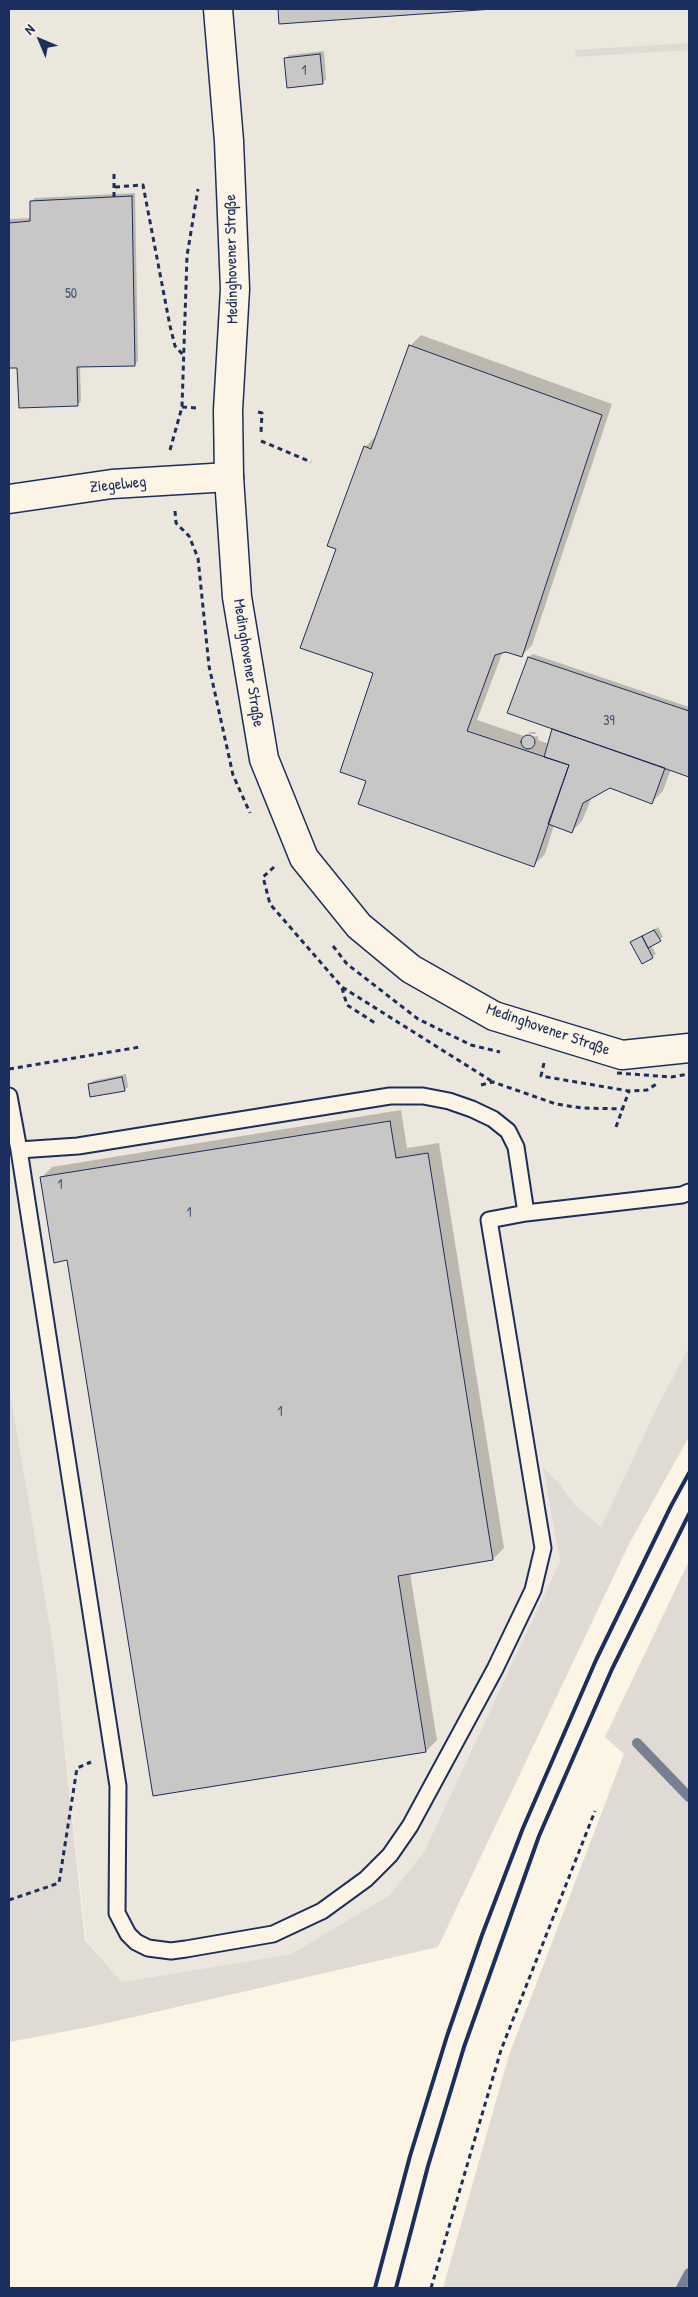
<!DOCTYPE html>
<meta charset="utf-8">
<style>
body{margin:0}
#map{position:relative;width:698px;height:2297px;overflow:hidden;background:#fcf5e5;font-family:"Patrick Hand",sans-serif}
canvas{display:block}
.frame{position:absolute;inset:0;border:10px solid #1b2f5e;pointer-events:none}
.north{position:absolute;left:15px;top:15px;width:50px;height:50px;-webkit-text-stroke:4px #fcf5e5;paint-order:stroke;rotate:315deg;font-size:14px;font-weight:700;line-height:20px;text-align:center;color:#1b2f5e}
.north::after{content:'';display:block;margin:auto;width:18px;height:22px;background:#1b2f5e;clip-path:polygon(50% 0,100% 100%,50% 72%,0 100%)}
</style>
<div id="map">
<canvas width="698" height="2297"></canvas>
<div class="frame"></div>
<div class="north">N</div>
</div>
<script>
const c = document.querySelector('canvas').getContext('2d');
c.lineJoin = 'round';
function fillPath(path, color) { c.fillStyle = color; c.fill(path, 'evenodd'); }
const toPath = rows => new Path2D(rows.map(r => 'M' + r).join(''));
function trace(path, color, width, dash) { c.strokeStyle = color; c.lineWidth = width; c.lineCap = dash ? 'butt' : 'round'; c.setLineDash(dash || []); c.stroke(path); }
function drawText(font, color, halo, rows, align = 'center') {
  c.font = font + ' "Patrick Hand",sans-serif'; c.lineWidth = 5; c.setLineDash([]); c.textBaseline = 'middle'; c.strokeStyle = halo; c.fillStyle = color; for (const [text, x, y, turn = 0] of rows) {
    c.save(); c.translate(x, y); c.rotate((+turn || 0) * Math.PI / 180); c.textAlign = isNaN(turn) ? turn : align; if (halo) c.strokeText(text, 0, 0); c.fillText(text, 0, 0); c.restore();
  }
}
fillPath(toPath([
 [9,9,689,9,689,1347,658,1405,601,1527,575,1505,559,1483,544,1468,560,1561,424,1852,390,1895,291,1954,122,1982,86,1940,54,1649,9,1385]
]), '#ece7dc');
fillPath(toPath([
 [689,43,689,50,576,57,575,50],
 [689,1347,689,1437,629,1544,438,1947,94,2026,9,2042,9,1385,54,1649,85,1940,122,1982,291,1954,390,1895,424,1852,560,1561,543,1467,559,1483,575,1505,601,1527,658,1405],
 [689,1561,689,2288,443,2288,509,2055,624,1754,605,1737]
]), '#dfdbd4');
fillPath(toPath([
 [279,9,475,9,280,22],
 [324,51,326,79,323,83,286,58,289,55],
 [135,193,138,361,134,365,80,366,81,401,77,405,18,367,9,367,9,219,32,218,31,202,35,198],
 [421,335,612,404,532,645,521,656,506,650,503,651,477,720,527,737,538,736,538,734,538,740,549,744,555,728,529,657,533,654,689,707,689,776,671,769,663,791,652,802,610,787,592,797,582,821,571,832,554,825,545,854,534,865,375,673,337,548,365,447,376,436,410,346],
 [530,732,535,732,537,734,528,734],
 [658,927,663,937,651,945,656,954,652,957,632,942],
 [126,1074,128,1087,124,1090,89,1084,93,1081],
 [401,1110,407,1148,439,1143,504,1548,493,1559,410,1573,437,1740,426,1751,68,1259,41,1178,52,1167]
]), '#0003');
trace(toPath([
 [637,1743,689,1797],
 [681,2288,689,2273]
]), '#767f94', 10);
const building = toPath([
 [278,9,493,9,279,24,278,9],
 [320,54,323,84,287,88,284,58,320,54],
 [132,196,135,366,77,367,78,406,19,408,17,368,9,368,9,223,30,221,30,201,132,196],
 [409,345,602,415,522,657,506,652,495,655,467,731,569,765,534,867,358,804,366,781,340,772,373,673,300,648,336,549,327,546,364,446,371,449,409,345],
 [528,657,689,711,689,777,507,713,528,657],
 [552,729,665,768,652,804,610,788,583,803,572,833,548,824,569,765,544,757,552,729],
 '521 742a7 7 0 1 1 14 0a7 7 0 1 1-14 0Z',
 [654,930,661,941,648,948,642,936,654,930],
 [642,936,653,958,642,964,630,942,642,936],
 [122,1077,125,1091,90,1097,88,1084,122,1077],
 [390,1121,396,1158,428,1153,493,1560,398,1576,426,1752,153,1796,67,1260,54,1263,40,1177,390,1121]
]);
fillPath(building, '#c8c7c6');
trace(building, '#1b2f5e', 1);
const service = toPath([
 [9,1096,19,1150,118,1786,117,1913,128,1934,136,1942,148,1948,171,1951,186,1949,273,1934,322,1911,366,1879,390,1855,410,1826,495,1669,533,1590,543,1548,489,1220,526,1213,682,1195,689,1192],
 [19,1150,78,1146,390,1096,423,1096,449,1101,472,1109,493,1119,508,1131,516,1147,526,1213]
]);
const minor = toPath([
 [9,499,112,484,229,477]
]);
const secondary = toPath([
 [218,9,229,141,235,289,228,410,229,477,237,597,264,759,304,858,359,926,411,969,494,1016,622,1055,689,1048]
]);
trace(service, '#1b2f5e', 19);
trace(minor, '#1b2f5e', 31);
trace(secondary, '#1b2f5e', 31);
trace(toPath([
 [115,187,143,185,170,326,175,346,184,356],
 [114,197,114,172],
 [182,407,197,408],
 [258,412,262,413,261,432],
 [261,441,311,462],
 [170,450,182,407,187,256,198,189],
 [175,511,176,523,189,536,198,558,209,666,233,775,250,813],
 [274,867,263,877,270,904,342,987,493,1082],
 [333,946,347,964,418,1019,471,1045,500,1052],
 [342,988,347,1005,375,1023],
 [544,1063,541,1076,629,1091,647,1090,658,1083],
 [9,1069,140,1047],
 [481,1085,493,1082,556,1104,582,1108,624,1109],
 [616,1127,629,1091],
 [9,1900,59,1883,77,1768,91,1762],
 [431,2288,501,2050,595,1811]
]), '#1b2f5e', 3, [5, 4]);
trace(service, '#fcf5e5', 15);
trace(minor, '#fcf5e5', 28);
trace(secondary, '#fcf5e5', 28);
trace(toPath([
 [375,2288,410,2156,447,2036,482,1935,523,1828,596,1660,671,1506,689,1473],
 [396,2288,428,2166,464,2047,539,1836,612,1669,689,1514]
]), '#1b2f5e', 4);
trace(toPath([
 [617,1073,671,1077,689,1074]
]), '#1b2f5e', 3, [5, 4]);
drawText('14px', '#465578', null, [
 ["1",304,71],
 ["50",71,294],
 ["39",609,721],
 ["1",60,1185],
 ["1",189,1213],
 ["1",280,1412]
]);
drawText('16px', '#1b2f5e', '#fcf5e5', [
 ["Medinghovener Straße",232,259,-91],
 ["Ziegelweg",118,485,-6],
 ["Medinghovener Straße",248,663,81],
 ["Medinghovener Straße",548,1030,19]
]);
</script>
